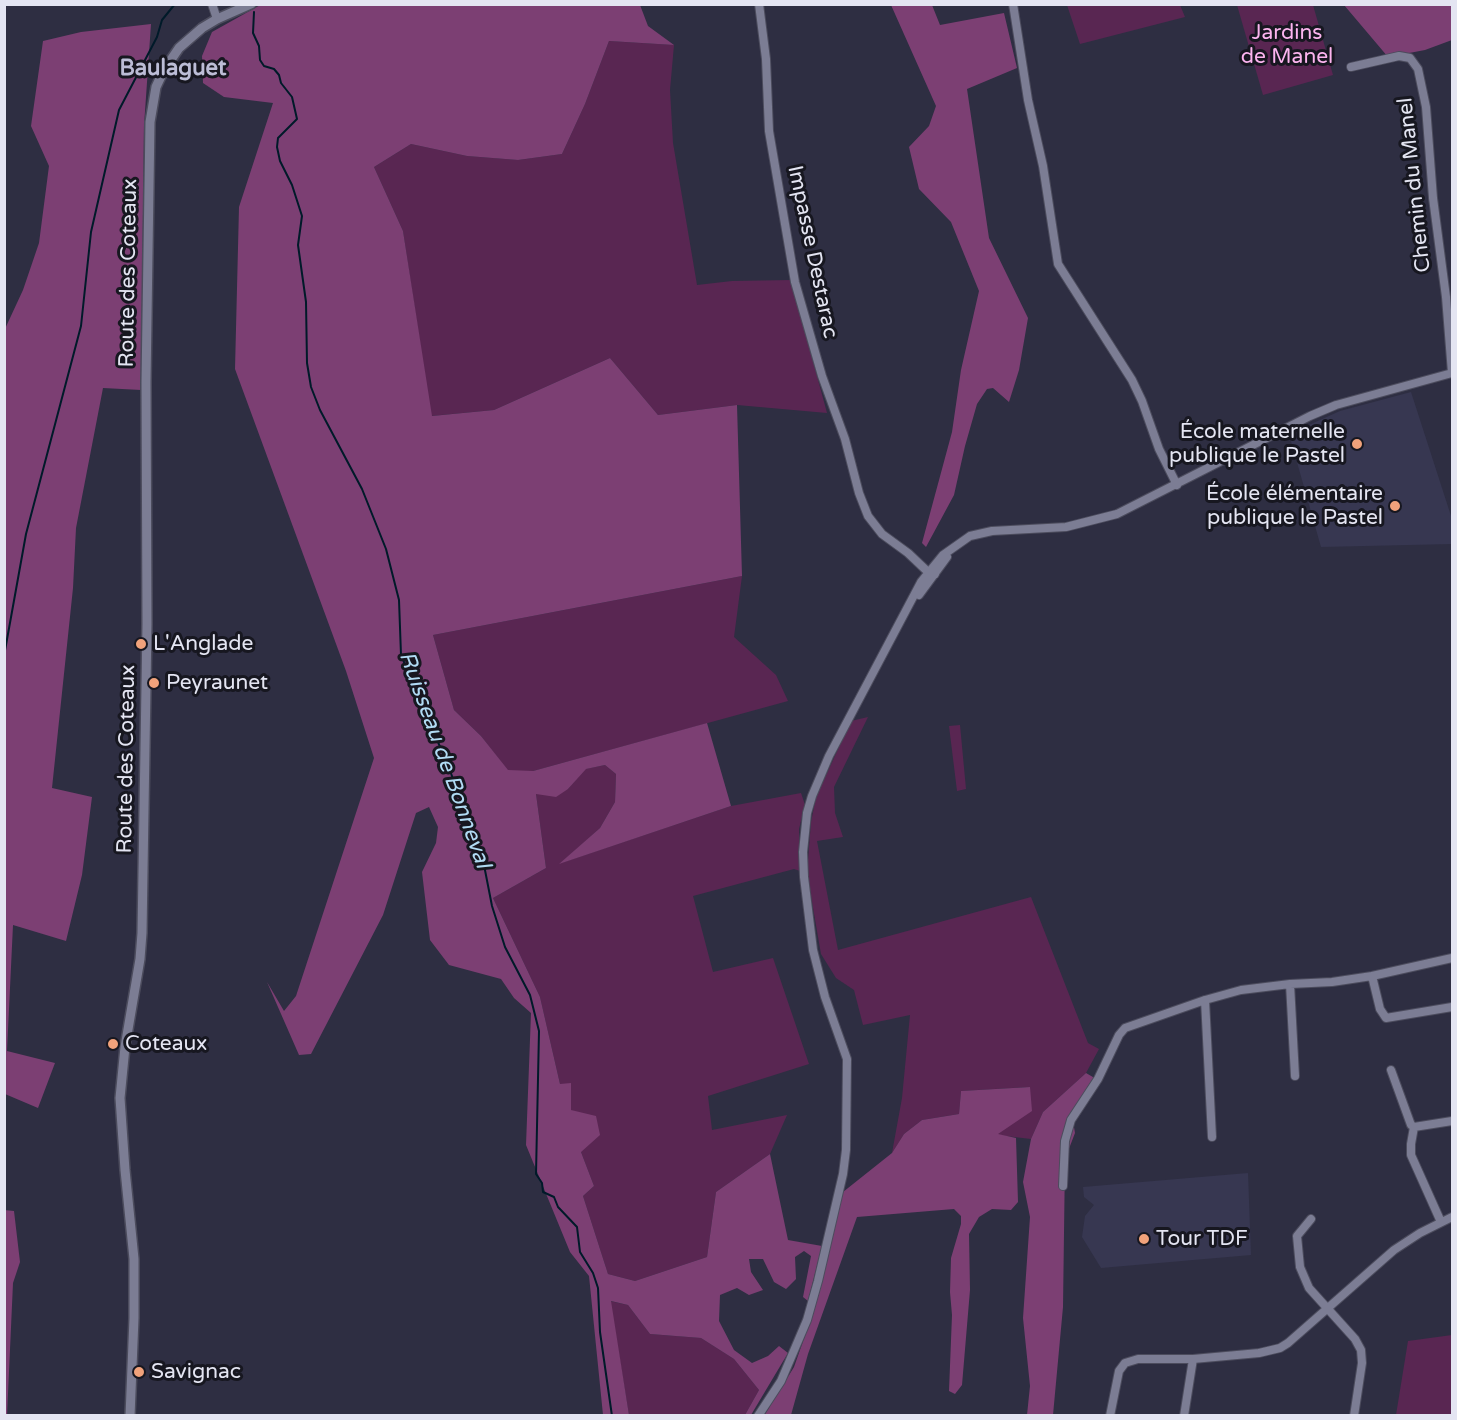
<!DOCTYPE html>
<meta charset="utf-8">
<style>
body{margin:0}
#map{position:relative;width:1457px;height:1420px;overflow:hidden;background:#2e2e42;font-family:"Varela Round",sans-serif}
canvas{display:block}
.frame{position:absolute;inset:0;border:6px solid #e4e5f2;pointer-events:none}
</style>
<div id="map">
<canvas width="1457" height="1420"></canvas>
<div class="frame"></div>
</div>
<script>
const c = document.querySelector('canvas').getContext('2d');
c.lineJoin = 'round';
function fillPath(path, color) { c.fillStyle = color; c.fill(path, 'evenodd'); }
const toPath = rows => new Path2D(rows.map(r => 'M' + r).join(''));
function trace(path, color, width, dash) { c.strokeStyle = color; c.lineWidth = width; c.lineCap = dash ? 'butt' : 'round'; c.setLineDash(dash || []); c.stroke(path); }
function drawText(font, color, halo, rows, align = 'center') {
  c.font = font + ' "Varela Round",sans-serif'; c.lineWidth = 6; c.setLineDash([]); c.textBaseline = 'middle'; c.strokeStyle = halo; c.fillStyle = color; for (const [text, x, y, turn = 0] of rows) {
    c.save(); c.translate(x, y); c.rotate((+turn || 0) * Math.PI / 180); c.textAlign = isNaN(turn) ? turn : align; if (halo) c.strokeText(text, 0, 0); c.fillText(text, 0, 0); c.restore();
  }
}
fillPath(toPath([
 [1411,392,1452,519,1452,544,1321,547,1289,434,1340,411],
 [1248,1173,1251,1255,1101,1268,1082,1237,1085,1216,1094,1205,1084,1197,1083,1187]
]), '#373751');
fillPath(toPath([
 [1067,5,1180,5,1185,17,1080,44],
 [1237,5,1313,5,1333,75,1263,95],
 [609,41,674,45,670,90,673,143,697,285,732,281,791,280,827,413,737,405,658,415,610,358,494,410,431,416,403,231,374,167,411,144,467,156,518,160,562,154,585,104],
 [742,576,734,637,776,675,788,701,533,771,508,771,481,736,454,710,433,635],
 [868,717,834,787,835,813,843,837,817,841,838,950,1031,897,1088,1043,1099,1049,1086,1073,1043,1112,1031,1139,997,1135,1029,1087,961,1091,959,1114,922,1120,904,1134,892,1153,902,1098,910,1015,863,1025,854,990,836,978,821,954,807,873,811,822,816,797,851,721],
 [960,725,966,789,957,791,949,726],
 [605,765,616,774,615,802,600,828,561,863,731,806,801,793,805,805,799,829,800,871,794,869,693,896,713,972,773,958,809,1064,708,1096,712,1130,787,1115,770,1154,716,1192,707,1257,635,1281,608,1274,583,1196,594,1186,581,1152,571,1110,571,1084,560,1084,540,997,493,898,546,868,536,794,568,789,585,769],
 [610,1301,628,1305,650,1334,701,1338,734,1359,759,1390,745,1415,629,1415],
 [1452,1335,1452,1415,1396,1415,1408,1341]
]), '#592652');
fillPath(toPath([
 [262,4,640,5,648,26,674,45,609,41,585,104,562,154,518,160,467,156,411,144,374,167,403,231,432,416,494,410,610,358,658,415,737,405,742,576,433,635,454,710,481,736,508,770,533,771,707,723,731,806,559,864,600,828,615,802,616,774,605,765,586,769,568,789,556,797,536,794,546,868,493,898,540,997,560,1084,571,1083,571,1110,596,1116,600,1135,581,1152,594,1186,583,1196,608,1274,635,1281,707,1257,716,1192,770,1154,788,1240,822,1246,808,1301,803,1297,811,1256,804,1251,795,1257,796,1279,786,1289,774,1282,763,1259,749,1259,751,1272,763,1290,749,1295,737,1288,720,1295,719,1321,734,1350,752,1363,768,1356,779,1346,788,1353,751,1415,745,1415,759,1390,734,1359,701,1338,650,1334,628,1305,611,1301,629,1415,603,1415,589,1276,570,1252,526,1145,531,1013,514,998,501,979,449,965,430,940,422,872,436,843,438,827,429,807,416,813,383,915,311,1054,299,1055,267,982,284,1011,296,996,374,758,346,671,235,369,239,207,273,103,224,97,203,83,202,56,212,32],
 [891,5,932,5,940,25,1004,13,1017,68,967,89,989,238,1028,318,1019,370,1009,402,993,388,987,389,977,404,965,446,954,495,926,547,922,543,952,432,961,370,979,291,951,222,919,189,909,147,929,126,936,106],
 [1344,5,1452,5,1452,40,1425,50,1388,57],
 [151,24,144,126,141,390,103,388,76,528,73,588,52,788,92,797,82,875,66,941,13,925,7,1051,55,1063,38,1108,5,1094,4,331,23,290,39,243,49,166,31,126,43,41,81,32],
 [1086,1073,1098,1080,1073,1121,1075,1133,1065,1159,1063,1307,1053,1415,1027,1415,1030,1386,1023,1318,1030,1217,1023,1182,1031,1139,1043,1112],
 [1030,1087,1032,1111,998,1134,1016,1138,1018,1202,1011,1210,992,1209,979,1217,969,1234,970,1290,962,1385,955,1394,949,1391,952,1315,950,1292,951,1258,961,1224,961,1216,954,1209,857,1217,808,1354,791,1415,764,1416,794,1367,814,1310,843,1192,892,1153,904,1134,922,1120,959,1114,961,1091],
 [4,1210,14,1211,20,1262,13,1283,7,1416,4,1415]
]), '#7c3f73');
trace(toPath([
 [254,12,253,33,259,46,260,60,264,66,274,69,279,75,281,83,292,97,297,119,278,138,277,147,280,161,292,185,302,216,298,245,306,302,307,363,311,387,320,410,362,489,386,549,399,600,401,655,449,768,483,860,492,906,505,947,530,995,539,1031,536,1174,542,1183,543,1192,554,1197,558,1207,577,1227,580,1252,593,1273,598,1288,600,1332,612,1416],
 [4,656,26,534,81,326,91,232,119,110,157,37,162,20,175,4]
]), '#001a29', 2);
const minor = toPath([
 [212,4,217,19],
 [759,4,766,59,769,131,785,224,795,282,822,376,845,439,859,493,868,516,882,534,908,553,927,571,935,574],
 [1013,4,1028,100,1043,166,1058,264,1132,380,1142,401,1159,449,1177,485],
 [1351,67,1399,56,1410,58,1418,69,1426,107,1433,198,1446,297,1452,373],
 [919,595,947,557],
 [1372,976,1380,1009,1386,1018,1452,1007],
 [1290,984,1295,1076],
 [1205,1000,1212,1137],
 [1391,1070,1411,1125,1414,1127],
 [1414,1127,1411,1144,1411,1155,1441,1222],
 [1414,1127,1452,1121],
 [1063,1186,1065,1141,1071,1120,1098,1079,1119,1035,1125,1028,1205,1000,1241,990,1290,984,1332,982,1372,976,1452,958],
 [1311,1219,1297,1236,1300,1267,1309,1288,1355,1339,1361,1350,1362,1363,1354,1416],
 [758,1416,781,1381,807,1320,818,1281,843,1174,846,1150,847,1059,825,997,813,950,804,877,803,852,807,813,812,796,829,756,921,582,943,555,970,536,992,531,1066,527,1117,514,1310,416,1336,405,1452,373],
 [1110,1416,1119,1371,1125,1363,1138,1359,1193,1359,1259,1353,1280,1348,1288,1343,1394,1250,1420,1233,1452,1217],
 [1184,1416,1193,1359]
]);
const tertiary = toPath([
 [130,1416,134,1318,134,1259,125,1170,120,1098,125,1047,140,959,142,933,147,624,146,382,150,122,156,87,164,70,179,48,202,28,217,19,251,4]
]);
trace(minor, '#4c4c5d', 10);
trace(tertiary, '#4c4c5d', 12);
trace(minor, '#7c7d94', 8);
trace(tertiary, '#7c7d94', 9);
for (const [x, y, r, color] of [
 [1357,444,6,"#f1a27b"],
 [1395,506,6,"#f1a27b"],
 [141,644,6,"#f1a27b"],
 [154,683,6,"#f1a27b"],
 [113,1044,6,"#f1a27b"],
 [1144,1239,6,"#f1a27b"],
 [139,1372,6,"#f1a27b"]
]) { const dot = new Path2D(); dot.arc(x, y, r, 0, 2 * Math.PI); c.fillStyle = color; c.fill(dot); trace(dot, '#171720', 2); }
drawText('21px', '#fcb4ef', '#171720', [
 ["Jardins",1287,33],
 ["de Manel",1287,57]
]);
drawText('21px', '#e4e5f2', '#171720', [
 ["Chemin du Manel",1415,185,-96],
 ["Impasse Destarac",812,252,78],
 ["Route des Coteaux",129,273,-89],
 ["Route des Coteaux",127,759,-89]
]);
drawText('21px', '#e4e5f2', '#171720', [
 ["École maternelle",1345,432,"right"],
 ["publique le Pastel",1345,456,"right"],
 ["École élémentaire",1383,494,"right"],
 ["publique le Pastel",1383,518,"right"],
 ["L'Anglade",153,644],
 ["Peyraunet",166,683],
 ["Coteaux",125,1044],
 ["Tour TDF",1156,1239],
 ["Savignac",151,1372]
], 'left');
drawText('bold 22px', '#bcbdd6', '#171720', [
 ["Baulaguet",173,69]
]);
drawText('italic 22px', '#b1dbf4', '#171720', [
 ["Ruisseau de Bonneval",444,760,70]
]);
</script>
